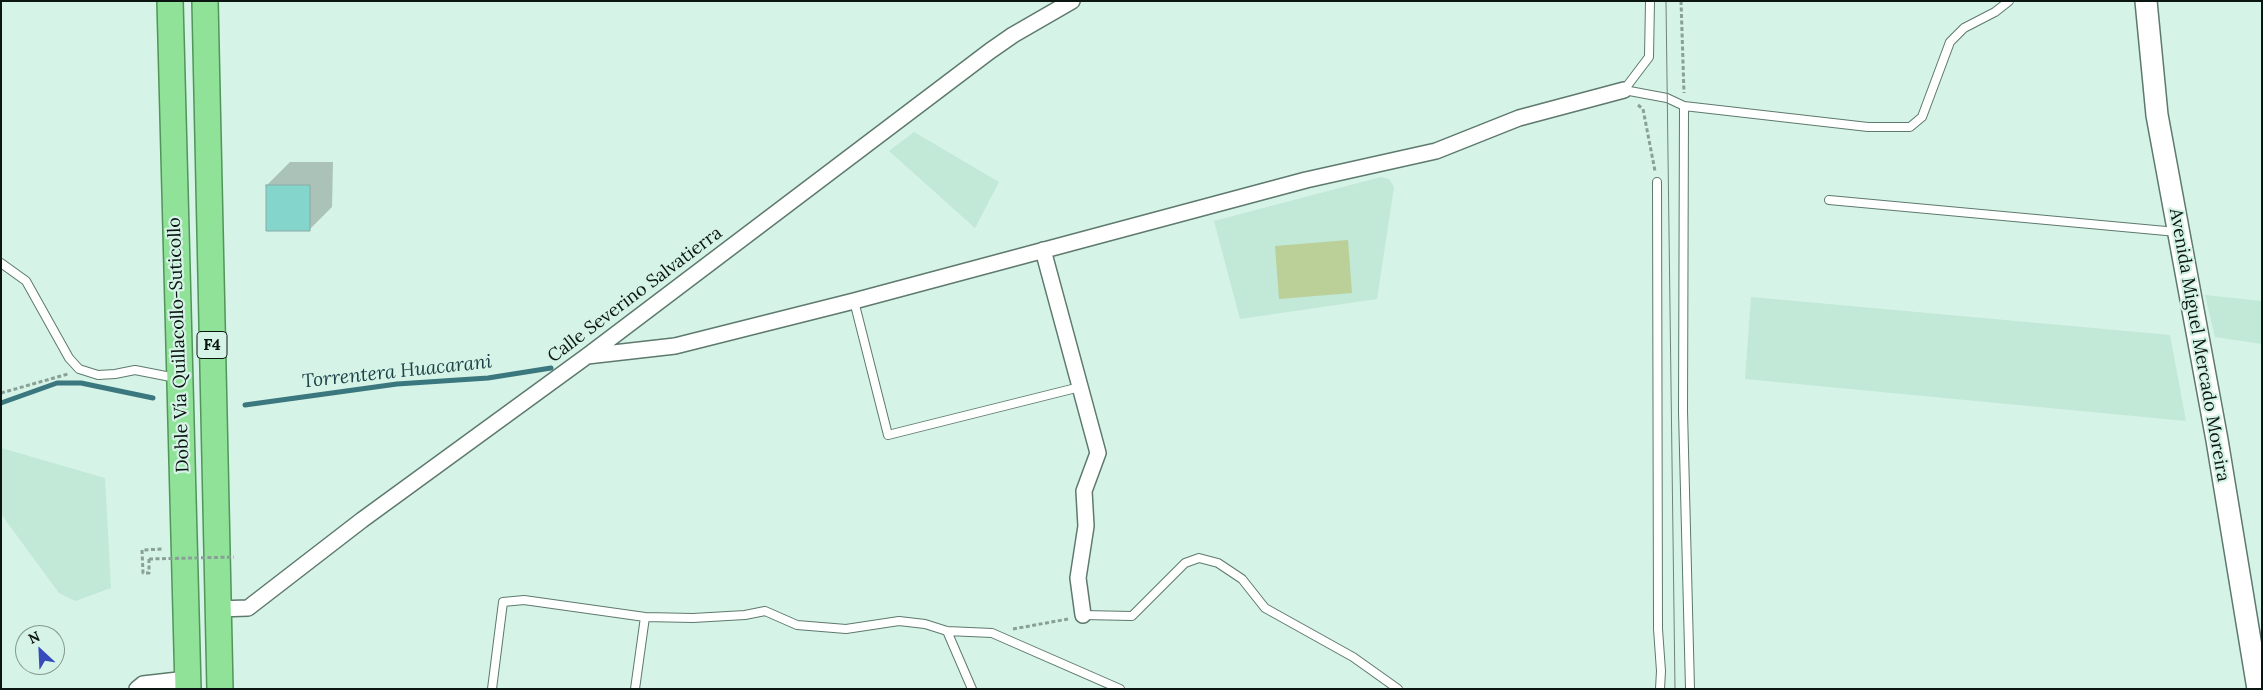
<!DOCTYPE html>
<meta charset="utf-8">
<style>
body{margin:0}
#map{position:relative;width:2263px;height:690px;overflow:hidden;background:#d5f3e6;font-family:Lora,serif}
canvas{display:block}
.frame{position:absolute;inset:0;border:2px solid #0b1511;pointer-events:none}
.north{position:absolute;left:15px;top:625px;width:50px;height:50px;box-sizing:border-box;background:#d5f3e6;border:1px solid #849a91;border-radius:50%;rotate:335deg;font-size:14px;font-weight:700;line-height:20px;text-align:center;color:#0b1511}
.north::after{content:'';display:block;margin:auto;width:18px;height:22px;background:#374bbd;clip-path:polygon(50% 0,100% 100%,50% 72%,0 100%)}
</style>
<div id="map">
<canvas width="2263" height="690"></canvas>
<div class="frame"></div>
<div class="north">N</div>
</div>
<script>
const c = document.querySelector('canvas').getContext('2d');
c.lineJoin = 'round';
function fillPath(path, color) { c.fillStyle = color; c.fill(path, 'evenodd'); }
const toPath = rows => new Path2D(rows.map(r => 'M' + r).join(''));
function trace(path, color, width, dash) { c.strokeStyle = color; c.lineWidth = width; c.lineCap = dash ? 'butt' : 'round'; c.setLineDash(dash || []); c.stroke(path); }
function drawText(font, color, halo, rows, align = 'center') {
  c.font = font + ' Lora,serif'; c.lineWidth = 4.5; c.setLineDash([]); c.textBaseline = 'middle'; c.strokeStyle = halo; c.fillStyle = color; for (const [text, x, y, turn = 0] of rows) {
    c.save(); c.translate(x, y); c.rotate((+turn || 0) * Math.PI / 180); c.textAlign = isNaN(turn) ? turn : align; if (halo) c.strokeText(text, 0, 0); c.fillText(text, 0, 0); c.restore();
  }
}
fillPath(toPath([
 [914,132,999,182,975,228,889,151],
 [1381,177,1389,179,1394,187,1377,299,1240,319,1214,221],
 [2205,295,2262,301,2262,344,2215,337],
 [1751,297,2170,335,2186,421,1745,379],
 [1,448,105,478,111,588,75,601,59,593,1,514]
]), '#c2e8d7');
fillPath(toPath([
 [1348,240,1352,293,1279,299,1275,246]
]), '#bad098');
fillPath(toPath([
 [290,162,333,162,332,207,309,230,267,185]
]), '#0003');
trace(toPath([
 [1,403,57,383,81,383,153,398],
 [245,405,397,384,488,378,551,368]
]), '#3b777e', 5);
const building = toPath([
 [266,185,310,185,310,231,266,231,266,185]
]);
fillPath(building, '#84d5cc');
trace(building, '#8aaaa6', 1);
const service = toPath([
 [1650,1,1649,57,1624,90,1667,98,1684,106,1868,127,1910,127,1922,117,1950,42,1964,28,1995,12,2009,1],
 [1684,106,1683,411,1690,689],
 [1657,182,1658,629,1661,671,1660,689],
 [1829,200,2177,232],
 [1,263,26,281,69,358,79,369,98,375,115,374,135,370,176,378],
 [854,301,888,435,1080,387],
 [1083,615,1132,616,1185,563,1199,558,1218,563,1242,579,1265,608,1353,657,1398,689],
 [947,631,972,689],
 [492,689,503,602,524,600,645,617,693,618,745,615,765,611,797,625,846,629,899,621,925,624,947,631,992,633,1120,689],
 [635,689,645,617]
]);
const minor = toPath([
 [1043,250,1098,453,1084,491,1086,526,1078,578,1083,615],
 [587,356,675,346,854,301,1306,180,1436,151,1519,118,1624,90],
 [218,609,248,608,362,520,587,356,990,51,1013,35,1072,1],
 [137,689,143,684,187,679]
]);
const secondary = toPath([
 [2146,1,2157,115,2217,440,2258,689]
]);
const trunk = toPath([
 [170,1,188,689],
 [205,1,220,689]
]);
trace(service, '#5e796d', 10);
trace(minor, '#5e796d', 18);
trace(secondary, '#5e796d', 24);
trace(trunk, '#4f9658', 28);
trace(toPath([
 [1681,1,1684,93],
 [1638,105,1643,109,1655,171],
 [1,393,68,374],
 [149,559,149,573,143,573,142,550,164,549],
 [1013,629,1068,619]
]), '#89a096', 3, [4, 2.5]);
trace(service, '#fff', 8);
trace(minor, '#fff', 15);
trace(secondary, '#fff', 21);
trace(trunk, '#90e298', 25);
trace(toPath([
 [1666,1,1675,689]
]), '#6e8279', 1);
trace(toPath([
 [149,559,234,557]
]), '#89a096', 3, [4, 2.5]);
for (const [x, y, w] of [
 [212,345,30]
]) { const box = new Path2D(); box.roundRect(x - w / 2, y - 13.5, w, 27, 4); c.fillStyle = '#d5f3e6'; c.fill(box); trace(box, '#0b1511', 1); }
drawText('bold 16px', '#0b1511', null, [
 ["F4",212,345]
]);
drawText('18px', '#0b1511', '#d5f3e6', [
 ["Calle Severino Salvatierra",635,295,-37],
 ["Doble Vía Quillacollo-Suticollo",179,345,-92],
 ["Avenida Miguel Mercado Moreira",2199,345,80]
]);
drawText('italic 19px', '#1b4247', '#d5f3e6', [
 ["Torrentera Huacarani",397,372,-6]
]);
</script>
